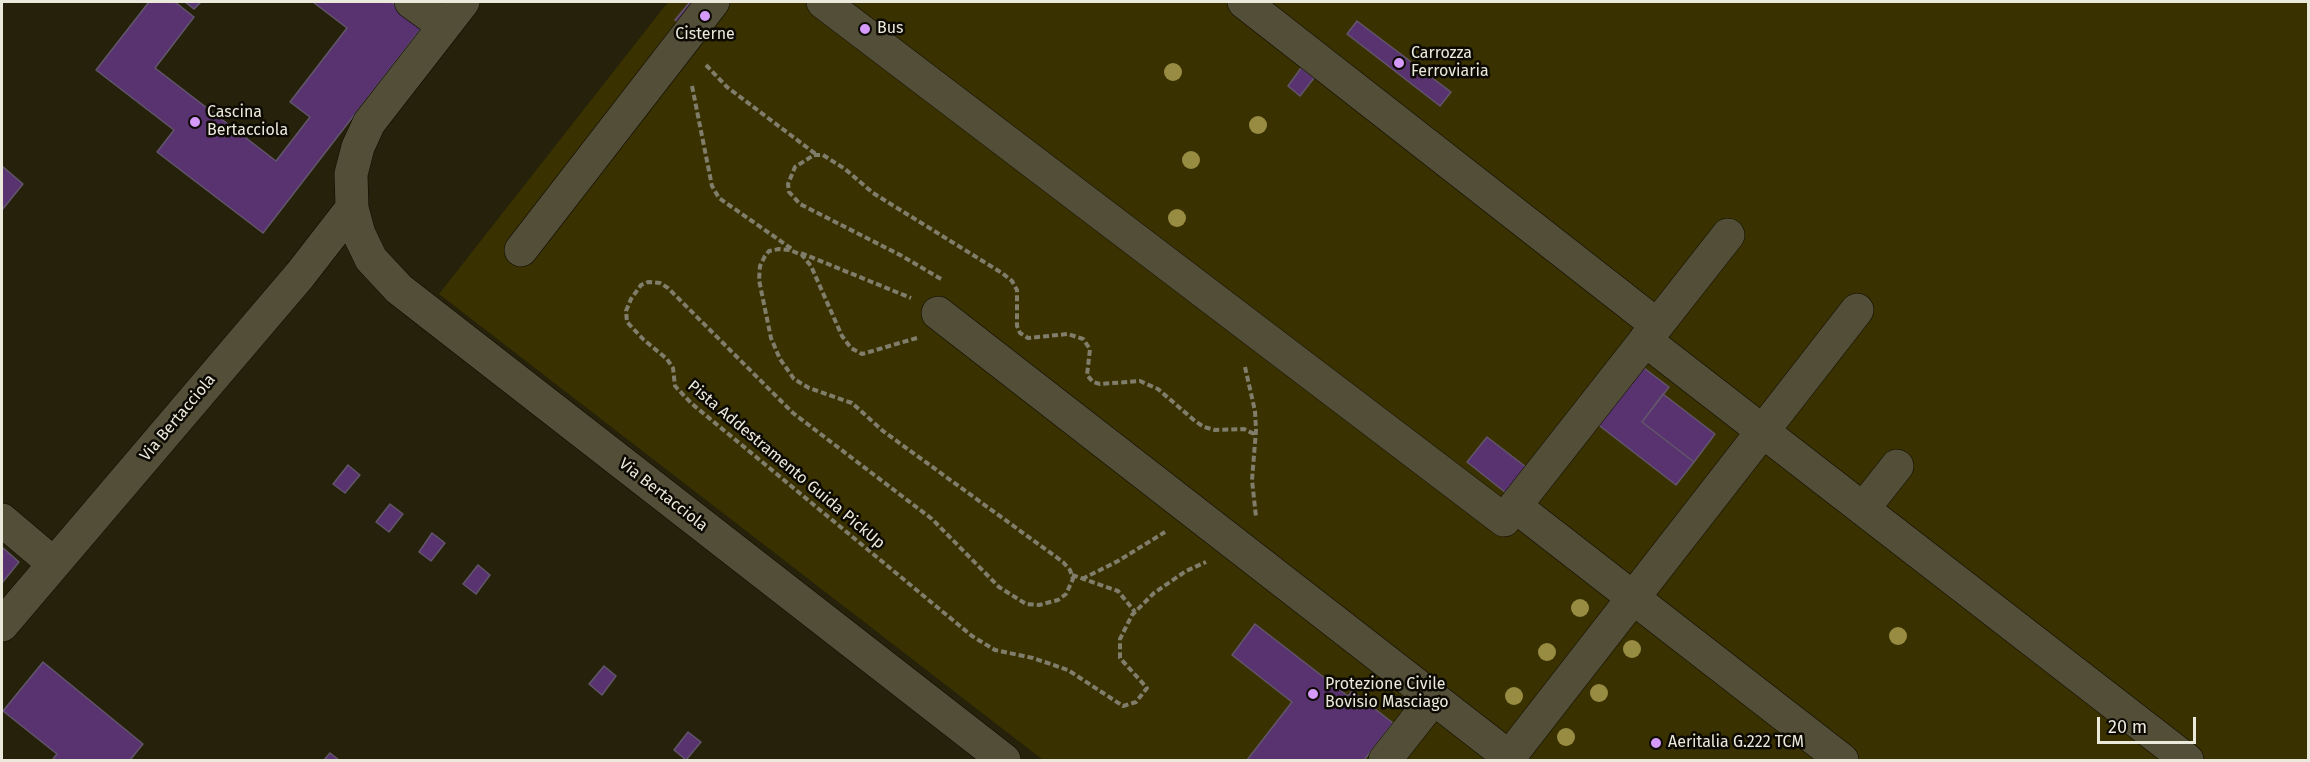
<!DOCTYPE html>
<style>
body{margin:0}
#map{position:relative;width:2310px;height:762px;overflow:hidden;background:#25210a;font-family:"Fira Sans",sans-serif}
canvas{display:block}
.frame{position:absolute;inset:0;border:3px solid #ebe9db;pointer-events:none}
.scale{position:absolute;left:2097px;top:717px;width:99px;height:27px;box-sizing:border-box;border:3px solid #ebe9db;border-top:0;padding-left:8px;font-size:18px;line-height:21px;white-space:nowrap;color:#ebe9db;-webkit-text-stroke:4px #0c0a03;paint-order:stroke}
</style>
<div id="map">
<canvas width="2310" height="762"></canvas>
<div class="frame"></div>
<div class="scale">20 m</div>
</div>
<script>
const c = document.querySelector('canvas').getContext('2d');
c.lineJoin = 'round';
function fillPath(path, color) { c.fillStyle = color; c.fill(path, 'evenodd'); }
const toPath = rows => new Path2D(rows.map(r => 'M' + r).join(''));
function trace(path, color, width, dash) { c.strokeStyle = color; c.lineWidth = width; c.lineCap = dash ? 'butt' : 'round'; c.setLineDash(dash || []); c.stroke(path); }
function drawText(font, color, halo, rows, align = 'center') {
  c.font = font + ' "Fira Sans",sans-serif'; c.lineWidth = 5; c.setLineDash([]); c.textBaseline = 'middle'; c.strokeStyle = halo; c.fillStyle = color; for (const [text, x, y, turn = 0] of rows) {
    c.save(); c.translate(x, y); c.rotate((+turn || 0) * Math.PI / 180); c.textAlign = isNaN(turn) ? turn : align; if (halo) c.strokeText(text, 0, 0); c.fillText(text, 0, 0); c.restore();
  }
}
fillPath(toPath([
 [668,2,2308,2,2308,760,1043,760,439,294]
]), '#393100');
const building = toPath([
 [149,2,175,2,194,17,155,68,276,161,310,117,290,102,347,28,313,2,391,2,423,26,263,233,157,152,174,130,96,70,149,2],
 [185,2,201,2,194,9,185,2],
 [690,2,701,2,682,25,675,20,690,2],
 [1357,21,1451,92,1440,106,1347,34,1357,21],
 [1301,68,1314,78,1300,96,1288,86,1301,68],
 [2,166,23,184,2,210,2,166],
 [1640,365,1669,387,1642,422,1694,462,1676,485,1596,423,1640,365],
 [1663,394,1715,434,1694,462,1642,422,1663,394],
 [1487,437,1526,467,1506,493,1467,462,1487,437],
 [348,465,360,475,345,493,333,484,348,465],
 [390,504,403,514,389,532,376,522,390,504],
 [432,533,445,543,431,561,419,552,432,533],
 [2,547,19,562,2,583,2,547],
 [478,565,490,575,476,594,463,584,478,565],
 [1255,624,1348,696,1352,691,1393,723,1364,760,1247,760,1292,702,1232,655,1255,624],
 [43,662,143,744,130,760,52,760,57,754,3,711,43,662],
 [604,666,616,676,602,695,589,684,604,666],
 [688,732,701,742,686,760,674,750,688,732],
 [330,753,339,760,324,760,330,753]
]);
fillPath(building, '#59336f');
trace(building, '#62566b', 1.5);
const minor = toPath([
 [411,2,444,26],
 [463,2,369,123,358,147,351,174,352,208,359,234,371,259,399,289,1004,760],
 [823,2,1504,520,1728,235],
 [1244,2,1657,325],
 [521,250,713,2],
 [938,313,1513,760],
 [1645,340,2187,760],
 [1515,506,1842,760],
 [1863,509,1897,466],
 [2,520,54,564],
 [2,625,300,275,352,208],
 [1385,760,1433,699],
 [1507,760,1857,310]
]);
trace(minor, '#0e0a00', 34);
trace(toPath([
 [706,65,727,87,817,155],
 [692,86,712,186,719,198,792,249],
 [801,253,911,298],
 [941,279,902,256,800,204,789,192,788,184,795,167,814,155,823,155,845,169,873,193,1002,273,1012,281,1017,290,1017,326,1020,333,1028,338,1068,334,1083,339,1090,349,1087,375,1093,382,1100,384,1140,381,1158,389,1195,421,1204,427,1215,430,1244,429,1256,435],
 [917,338,862,354,851,348,842,336,811,266,802,255,790,250,779,249,769,251,765,256,760,266,759,280,771,338,780,359,794,379,809,388,852,403,883,431,1063,562,1070,570,1073,579,1066,594,1058,600,1039,605,1026,604,999,587,932,519,793,413,668,288,660,283,648,282,641,285,631,299,626,311,627,322,644,340,667,359,673,368,675,386,691,403,972,636,995,650,1033,658,1068,670,1123,706,1136,702,1147,688,1120,658,1120,639,1132,615,1154,593,1186,571,1206,562],
 [1245,367,1255,411,1256,430,1252,480,1256,517],
 [1072,575,1118,591,1135,612],
 [1082,579,1118,561,1165,532]
]), '#807d6b', 4, [6, 3]);
trace(minor, '#524e37', 33);
c.fillStyle = '#988c43';
for (const [x, y] of [
 [1173,72],
 [1258,125],
 [1191,160],
 [1177,218],
 [1580,608],
 [1898,636],
 [1632,649],
 [1547,652],
 [1599,693],
 [1514,696],
 [1566,737]
]) { c.beginPath(); c.arc(x, y, 9, 0, 2 * Math.PI); c.fill(); }
for (const [x, y, r, color] of [
 [705,16,6,"#d69bfa"],
 [865,29,6,"#d69bfa"],
 [1399,63,6,"#d69bfa"],
 [195,122,6,"#d69bfa"],
 [1313,694,6,"#d69bfa"],
 [1656,743,6,"#d69bfa"]
]) { const dot = new Path2D(); dot.arc(x, y, r, 0, 2 * Math.PI); c.fillStyle = color; c.fill(dot); trace(dot, '#0c0a03', 2); }
drawText('16px', '#ebe9db', '#0c0a03', [
 ["Bus",877,29],
 ["Cisterne",705,35,"center"],
 ["Carrozza",1411,54],
 ["Ferroviaria",1411,72],
 ["Cascina",207,113],
 ["Bertacciola",207,131],
 ["Protezione Civile",1325,685],
 ["Bovisio Masciago",1325,703],
 ["Aeritalia G.222 TCM",1668,743]
], 'left');
drawText('16px', '#ebe9db', '#0c0a03', [
 ["Via Bertacciola",178,418,-50],
 ["Pista Addestramento Guida PickUp",786,465,40],
 ["Via Bertacciola",663,495,38]
]);
</script>
